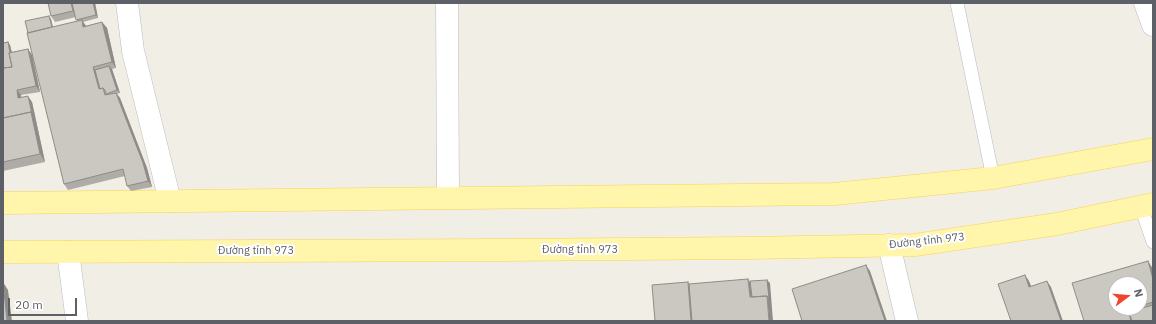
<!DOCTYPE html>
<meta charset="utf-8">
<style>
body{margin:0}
#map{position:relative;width:1156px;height:324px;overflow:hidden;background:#f0eee5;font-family:"IBM Plex Sans",sans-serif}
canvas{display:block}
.frame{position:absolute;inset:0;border:4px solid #5d6066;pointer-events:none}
.north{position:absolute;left:1108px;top:276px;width:40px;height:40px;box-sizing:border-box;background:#fff;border:1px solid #bebfc2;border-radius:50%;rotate:74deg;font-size:11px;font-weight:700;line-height:16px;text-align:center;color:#5d6066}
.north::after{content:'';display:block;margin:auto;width:14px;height:18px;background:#f1442a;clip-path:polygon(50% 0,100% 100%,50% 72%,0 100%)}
.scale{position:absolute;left:8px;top:298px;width:69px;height:18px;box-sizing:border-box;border:2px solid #5d6066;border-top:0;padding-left:5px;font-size:12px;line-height:14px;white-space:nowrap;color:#5d6066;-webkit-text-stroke:3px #fff;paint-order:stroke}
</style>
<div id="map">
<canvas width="1156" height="324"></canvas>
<div class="frame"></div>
<div class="north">N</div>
<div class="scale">20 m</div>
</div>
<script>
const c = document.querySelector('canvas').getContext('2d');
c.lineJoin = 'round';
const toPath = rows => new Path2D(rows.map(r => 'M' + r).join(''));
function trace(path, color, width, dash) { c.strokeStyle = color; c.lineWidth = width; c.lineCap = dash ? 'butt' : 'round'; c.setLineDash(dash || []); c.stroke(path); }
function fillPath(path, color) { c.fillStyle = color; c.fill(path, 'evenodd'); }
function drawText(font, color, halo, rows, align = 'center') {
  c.font = font + ' "IBM Plex Sans",sans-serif'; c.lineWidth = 4; c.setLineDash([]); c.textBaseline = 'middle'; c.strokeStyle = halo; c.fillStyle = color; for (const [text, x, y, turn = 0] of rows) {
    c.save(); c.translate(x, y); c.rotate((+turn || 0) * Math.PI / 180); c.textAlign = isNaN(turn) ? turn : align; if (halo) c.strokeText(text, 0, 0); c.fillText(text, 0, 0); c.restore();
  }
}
const service = toPath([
 [957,3,993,178],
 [1141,207,1153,242]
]);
const minor = toPath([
 [127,3,133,51,170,201],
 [447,3,448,198],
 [1145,3,1153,25],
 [889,245,907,321],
 [68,252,77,321]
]);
const primary = toPath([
 [3,203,834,194,993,178,1153,149],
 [3,252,502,250,748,248,915,245,1057,224,1153,204]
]);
trace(service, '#babcc1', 14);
trace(minor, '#babcc1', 23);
trace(primary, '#f8d356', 23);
trace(service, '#fff', 13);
trace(minor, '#fff', 22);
trace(primary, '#fff6ab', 22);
fillPath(toPath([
 [48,3,95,3,98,18,83,22,86,26,102,22,107,28,116,68,112,69,120,93,117,94,120,98,147,168,152,187,131,191,127,186,125,176,68,190,64,184,51,19,53,27,77,21,76,17,55,22,51,16],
 [8,42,10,45,12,52,28,49,32,55,40,92,21,95,21,97,32,102,45,162,3,171,3,43],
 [1153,268,1153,321,1084,321],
 [1140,284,1140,308,1116,308]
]), '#afaca7');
fillPath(toPath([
 [71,3,72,3,77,17,73,11],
 [93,3,95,3,98,18,96,15],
 [49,16,51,19,54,33,52,30],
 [82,20,86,26,87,33,83,27],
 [102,22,107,28,116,68,112,62],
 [8,42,10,45,16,73,14,69],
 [28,49,32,55,40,92,36,86],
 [109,66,112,69,120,93,117,90],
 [93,67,97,73,102,91,99,89],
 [17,90,21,95,22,104,18,98],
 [116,93,120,98,147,168,152,187,148,181],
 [28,96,32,102,45,162,40,154,31,112],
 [1148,261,1153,269,1153,279],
 [866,265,870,271,887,321,885,321],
 [1025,275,1029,281,1034,293,1029,287],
 [748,279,752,285,754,300,750,297],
 [767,280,770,283,773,321,769,321,767,296],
 [1047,281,1051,287,1063,321,1061,321],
 [3,282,8,290,12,321,7,321],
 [688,282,693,290,696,321,691,321]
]), '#8e8c88');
const building = toPath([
 [48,3,71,3,73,11,51,16,48,3],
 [72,3,93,3,96,15,76,20,72,3],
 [49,16,52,27,28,33,25,21,49,16],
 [82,20,83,27,102,22,112,62,93,67,99,89,103,88,105,95,116,93,143,163,148,181,127,186,123,169,64,184,27,33,82,20],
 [8,42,10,53,9,53,12,67,3,68,3,43,8,42],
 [28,49,36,86,17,90,18,98,28,96,32,114,31,112,3,118,3,68,12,67,9,53,28,49],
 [109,66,117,90,106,94,105,90,103,88,100,89,95,70,109,66],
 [31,112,40,154,3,162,3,118,31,112],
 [1148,261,1153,279,1153,302,1140,306,1140,284,1116,284,1116,308,1134,308,1128,310,1131,321,1084,321,1072,283,1148,261],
 [866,265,885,321,802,321,792,289,866,265],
 [1025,275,1029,287,1047,281,1061,321,1011,321,998,284,1025,275],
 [748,279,750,297,767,296,769,321,692,321,689,284,748,279],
 [767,280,769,298,767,296,752,297,750,281,767,280],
 [3,282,7,321,3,321,3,282],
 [688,282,691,321,655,321,652,285,688,282],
 [1153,305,1153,321,1132,321,1129,312,1153,305]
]);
fillPath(building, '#cbc8c2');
trace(building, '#8e8c88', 1);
drawText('11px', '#5d6066', '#fff', [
 ["Đường tỉnh 973",927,241,-6],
 ["Đường tỉnh 973",580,250],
 ["Đường tỉnh 973",256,251]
]);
</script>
